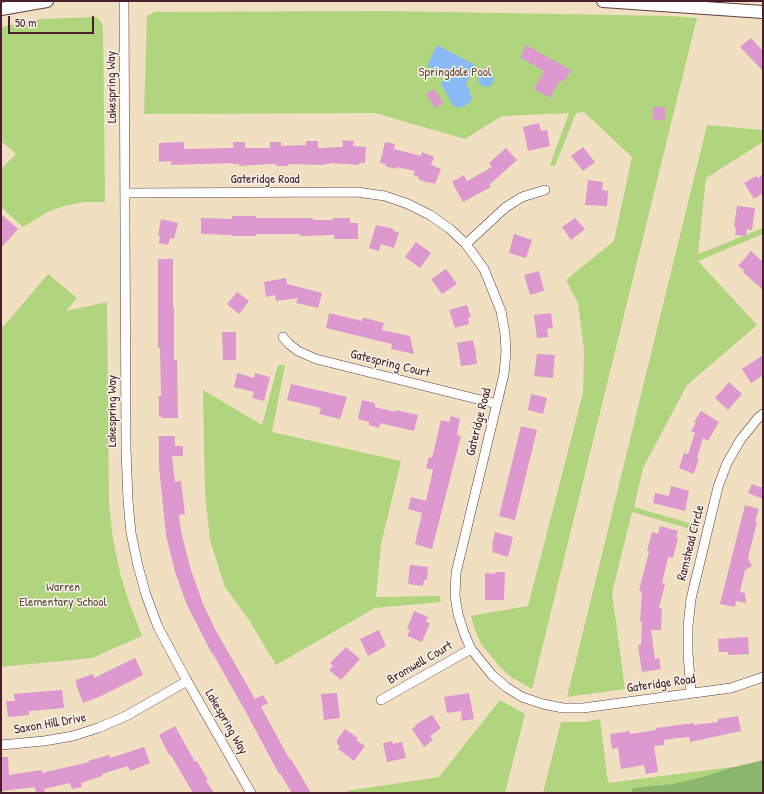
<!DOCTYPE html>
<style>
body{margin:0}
#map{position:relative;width:764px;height:794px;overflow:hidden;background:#f0e0c1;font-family:"Patrick Hand",sans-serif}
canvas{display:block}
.frame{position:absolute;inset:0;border:2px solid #4a1f2b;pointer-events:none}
.scale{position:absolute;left:8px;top:16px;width:86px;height:18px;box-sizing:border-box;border:2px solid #4a1f2b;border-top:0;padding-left:5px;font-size:12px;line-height:14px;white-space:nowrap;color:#4a1f2b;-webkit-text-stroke:3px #f7f3e8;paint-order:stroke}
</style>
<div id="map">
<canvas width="764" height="794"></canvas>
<div class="frame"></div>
<div class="scale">50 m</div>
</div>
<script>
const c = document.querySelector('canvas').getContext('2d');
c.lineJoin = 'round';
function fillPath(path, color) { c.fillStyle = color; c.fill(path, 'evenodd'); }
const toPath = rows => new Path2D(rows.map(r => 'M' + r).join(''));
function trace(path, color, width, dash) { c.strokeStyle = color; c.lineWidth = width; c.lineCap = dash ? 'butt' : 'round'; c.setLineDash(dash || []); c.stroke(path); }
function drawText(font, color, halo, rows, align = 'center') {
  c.font = font + ' "Patrick Hand",sans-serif'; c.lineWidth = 3; c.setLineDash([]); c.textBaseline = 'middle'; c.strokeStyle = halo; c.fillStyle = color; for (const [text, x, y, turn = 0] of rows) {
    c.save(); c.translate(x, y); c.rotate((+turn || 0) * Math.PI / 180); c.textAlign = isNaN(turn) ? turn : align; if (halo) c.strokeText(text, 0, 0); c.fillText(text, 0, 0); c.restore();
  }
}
fillPath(toPath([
 [385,11,671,16,697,18,532,689,511,677,501,668,481,644,475,630,471,616,528,606,583,393,584,350,578,303,566,280,614,241,632,157,584,112,576,113,555,166,550,165,569,113,502,116,465,139,375,113,144,114,147,16,155,12],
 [97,17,103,25,105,202,83,202,64,206,48,212,23,227,1,207,1,169,16,154,1,141,1,27,41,19],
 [707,125,763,130,763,142,706,178,698,254,763,228,763,234,698,261,757,325,687,385,643,468,634,507,696,525,694,530,632,512,612,593,625,689,567,697],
 [48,274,77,298,66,311,107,302,109,504,113,539,120,573,129,602,142,636,92,658,1,667,1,327,4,326],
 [278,365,285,365,272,432,401,461,381,544,376,597,440,596,441,602,375,608,276,665,249,620,225,587,210,540,205,494,203,390,262,425],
 [500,700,525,714,505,793,348,793,347,791,439,777],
 [600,719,608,783,756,764,763,793,543,793,561,722,585,722]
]), '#b0d57e');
fillPath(toPath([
 [763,760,763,793,633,793,632,791,633,788,673,784,703,777,727,769]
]), '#8cb66d');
fillPath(toPath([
 [437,45,475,65,466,85,469,89,472,99,469,103,465,106,459,108,455,107,451,102,441,84,447,75,427,66],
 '478 79a8 8 0 1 1 16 0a8 8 0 1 1-16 0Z'
]), '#89baf5');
fillPath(toPath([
 [751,38,763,51,763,71,740,47],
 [526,45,571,70,564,82,560,80,550,98,534,89,544,71,520,57],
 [434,89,443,103,435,108,426,94],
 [653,107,665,107,665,120,653,120],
 [539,123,541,131,547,130,550,146,528,151,523,127],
 [343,140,354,141,353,146,366,147,365,163,359,163,359,165,330,163,330,164,324,164,324,165,288,164,288,166,276,166,276,164,270,164,239,166,239,164,233,164,233,163,171,165,171,161,159,162,159,143,184,142,184,149,233,148,233,142,245,142,245,148,270,148,270,142,281,142,281,146,306,145,306,141,318,141,318,148,343,147],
 [385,142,395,144,394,149,421,156,422,152,434,157,431,165,441,169,435,184,429,182,428,183,418,179,419,177,413,175,415,171,397,167,396,169,385,166,386,164,380,163],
 [583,147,595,162,583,171,571,156],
 [506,148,517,160,489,185,491,187,463,202,452,182,464,175,467,181,492,167,489,163],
 [763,174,763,193,754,199,744,183,756,176,758,178],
 [588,180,603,182,602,190,608,191,607,206,585,205],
 [737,206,755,208,752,230,747,229,746,236,735,235,736,228,734,227],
 [1,214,18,229,1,248],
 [232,216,256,216,256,218,313,218,313,220,333,220,333,218,350,218,350,223,358,223,358,239,334,239,334,235,300,236,300,234,256,234,256,236,232,236,232,235,201,234,201,218,232,219],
 [575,218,585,229,571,240,562,227],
 [161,219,178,223,174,239,170,238,168,245,159,243,160,236,158,235],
 [376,225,394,229,393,231,399,232,394,248,381,244,379,251,369,248],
 [514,234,532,240,526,258,509,253],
 [416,242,431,253,420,268,405,257],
 [751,251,763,262,763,290,743,272,744,270,738,266],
 [158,259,173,259,173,307,174,307,174,360,177,360,178,418,161,418,161,416,159,416,159,396,161,396,160,348,158,348],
 [446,269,457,284,442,294,431,279],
 [539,271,544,291,530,295,524,275],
 [286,278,287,284,322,293,318,308,296,303,298,298,276,301,275,295,266,297,264,282],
 [237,292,249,301,239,314,227,304],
 [467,305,471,317,468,318,469,324,455,328,449,310],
 [329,313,362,321,363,318,365,318,384,323,382,330,410,336,414,354,391,349,392,344,326,328],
 [551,313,553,328,547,329,548,337,537,338,534,315],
 [222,332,236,332,236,360,223,360],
 [473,340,474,346,475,346,477,364,461,366,457,343],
 [537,354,555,355,553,378,534,376],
 [763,355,763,375,751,383,742,369],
 [237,373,254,378,255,373,270,377,264,401,252,398,254,392,234,387],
 [729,382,742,394,728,410,715,398],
 [291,384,347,397,340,419,319,414,321,408,287,400],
 [531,394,547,398,543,414,528,410],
 [362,400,375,403,375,407,395,412,396,410,418,415,414,431,380,423,379,428,369,425,369,422,358,419],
 [701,411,719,422,708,441,703,438,697,458,699,458,694,474,679,468,684,453,688,454,695,433,691,431,696,423,694,422],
 [451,416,460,419,457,435,461,436,432,549,415,544,422,513,408,509,411,497,426,501,433,470,426,468,429,457,432,458,441,420,449,422],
 [521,426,537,430,515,520,499,516],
 [159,436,175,436,175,446,183,446,183,456,172,456,175,482,181,481,185,514,179,515,181,531,190,567,203,604,215,629,255,699,263,695,268,703,261,707,290,760,291,759,311,793,292,793,280,773,279,774,247,714,213,654,212,654,187,605,175,572,166,535,159,467],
 [752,484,763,488,763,499,748,493],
 [671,486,689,491,685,511,653,503,655,493,669,496],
 [745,505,759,509,755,521,757,522,748,558,752,566,745,570,740,592,745,593,746,603,736,601,735,607,720,604],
 [660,526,678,531,676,537,678,538,673,558,668,557,662,583,665,584,659,608,662,609,661,630,651,630,655,659,659,658,661,669,642,672,638,645,641,645,642,622,640,622,642,592,639,590,649,552,647,551,652,532,658,534],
 [495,532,513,537,508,557,492,552,493,545,492,545],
 [410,565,428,567,427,580,424,580,423,586,408,584],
 [495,572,505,572,504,600,485,600,485,573,495,574],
 [414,611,428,617,426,622,430,623,422,642,407,636,410,630,407,629],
 [379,630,386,646,368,656,360,639],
 [748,637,749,654,728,655,728,652,719,652,718,639],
 [346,647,360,659,341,680,329,670,333,666,330,663],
 [135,658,143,675,101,696,83,703,76,684,76,680,93,674,94,678],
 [62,690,64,708,29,711,29,715,8,717,6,701,15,701,14,694],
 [337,693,340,718,324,720,321,694],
 [469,693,474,719,462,721,461,711,447,713,444,697],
 [432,715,441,728,430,736,433,740,424,747,412,729,416,726,415,725],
 [738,716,741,731,690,742,689,737,670,739,664,740,664,745,654,746,658,772,646,774,644,765,621,769,618,748,612,749,610,734,630,731,630,734,656,730,656,728,694,723,694,725,718,722,718,719],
 [175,726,195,762,197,761,208,780,206,781,214,793,193,793,173,759,170,754,169,755,159,735],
 [345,729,358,738,356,740,365,746,354,761,338,749,340,746,337,744,337,740],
 [392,741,393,744,402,742,406,758,387,762,383,743],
 [144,747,150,763,130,771,128,766,102,774,102,776,81,783,82,787,72,789,70,783,44,789,45,792,36,793,35,787,1,791,1,757,8,757,9,775,42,770,42,773,89,762,88,761,109,755,110,758]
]), '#dc98cf');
const minor = toPath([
 [124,1,126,448,128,501,131,533,138,566,146,595,158,627,187,681,251,793],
 [126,193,357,192,385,196,408,204,430,215,450,229,466,244,484,269,501,311,505,334,506,352,504,374,456,573,455,596,458,614,464,633,471,649,492,675,506,687,522,697,543,704,563,708,583,708,731,688,763,677],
 [466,244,506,207,522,197,545,190],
 [283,337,289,344,298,351,316,359,497,404],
 [691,692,688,653,688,626,691,599,718,487,727,463,741,439,758,418,763,414],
 [381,700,471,649],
 [1,745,44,741,73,736,98,728,126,716,187,681]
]);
const tertiary = toPath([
 [603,1,763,12],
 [1,9,47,1]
]);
trace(minor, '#633c42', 10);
trace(tertiary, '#633c42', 14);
trace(minor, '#fff', 9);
trace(tertiary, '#fff', 12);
drawText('13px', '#644c40', '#f7f3e8', [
 ["Springdale Pool",455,73],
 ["Warren",63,588],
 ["Elementary School",63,603]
]);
drawText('13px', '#4a1f2b', '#f7f3e8', [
 ["Lakespring Way",112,87,-91],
 ["Gateridge Road",265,180],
 ["Gatespring Court",390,364,14],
 ["Lakespring Way",113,411,-90],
 ["Gateridge Road",479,422,-76],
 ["Ramshead Circle",691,543,-76],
 ["Bromwell Court",420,663,-30],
 ["Gateridge Road",661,684,-8],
 ["Lakespring Way",226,722,60],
 ["Saxon Hill Drive",50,724,-10]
]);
</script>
